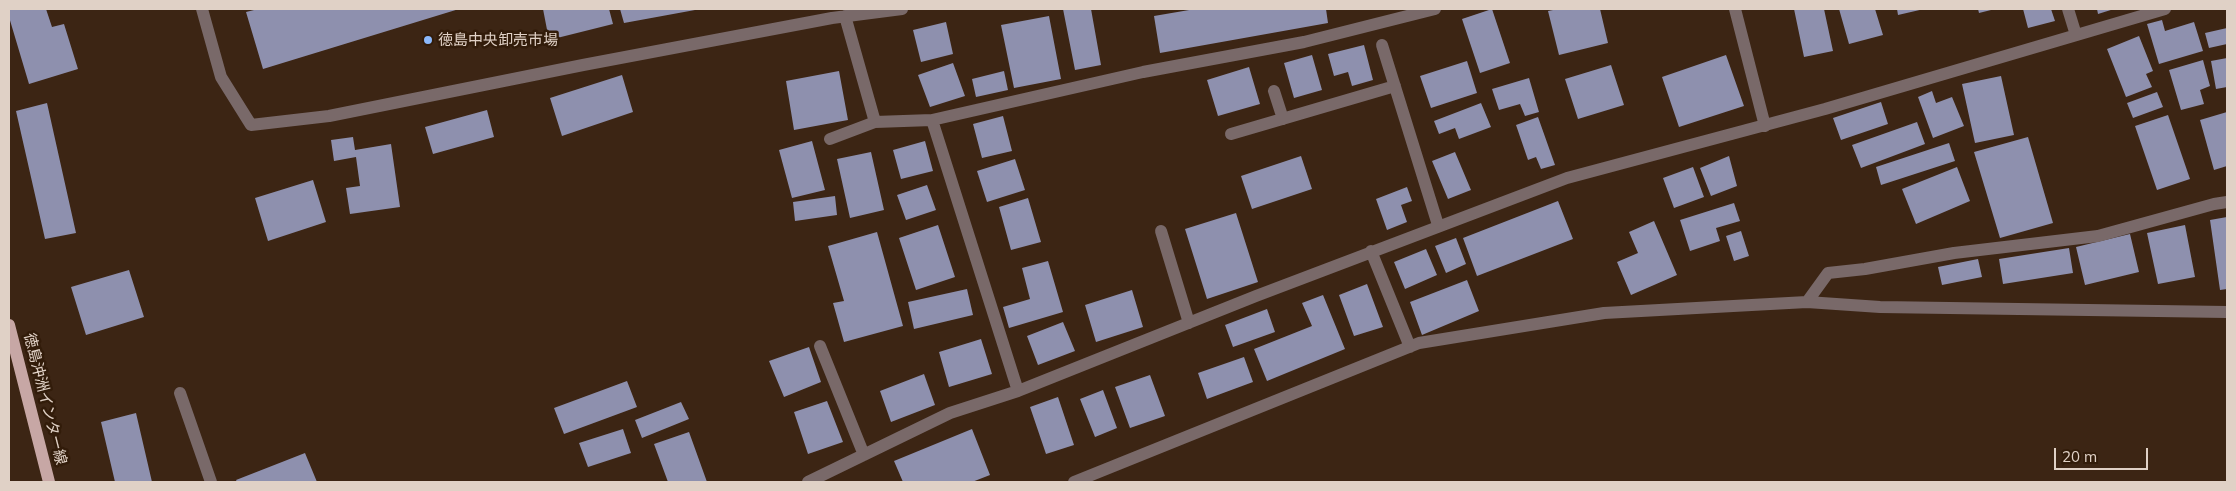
<!DOCTYPE html>
<meta charset="utf-8">
<style>
body{margin:0}
#map{position:relative;width:2236px;height:491px;overflow:hidden;background:#3c2514;font-family:Mulish,sans-serif}
canvas{display:block}
.frame{position:absolute;inset:0;border:10px solid #e0d1c6;pointer-events:none}
.scale{position:absolute;left:2054px;top:448px;width:94px;height:22px;box-sizing:border-box;border:2px solid #e0d1c6;border-top:0;padding-left:6px;font-size:15px;line-height:18px;white-space:nowrap;color:#e0d1c6;-webkit-text-stroke:4px #321c0a;paint-order:stroke}
</style>
<div id="map">
<canvas width="2236" height="491"></canvas>
<div class="frame"></div>
<div class="scale">20 m</div>
</div>
<script>
const c = document.querySelector('canvas').getContext('2d');
c.lineJoin = 'round';
function fillPath(path, color) { c.fillStyle = color; c.fill(path, 'evenodd'); }
const toPath = rows => new Path2D(rows.map(r => 'M' + r).join(''));
function trace(path, color, width, dash) { c.strokeStyle = color; c.lineWidth = width; c.lineCap = dash ? 'butt' : 'round'; c.setLineDash(dash || []); c.stroke(path); }
function drawText(font, color, halo, rows, align = 'center') {
  c.font = font + ' Mulish,"Noto Sans JP",sans-serif'; c.lineWidth = 5; c.setLineDash([]); c.textBaseline = 'middle'; c.strokeStyle = halo; c.fillStyle = color; for (const [text, x, y, turn = 0] of rows) {
    c.save(); c.translate(x, y); c.rotate((+turn || 0) * Math.PI / 180); c.textAlign = isNaN(turn) ? turn : align; if (halo) c.strokeText(text, 0, 0); c.fillText(text, 0, 0); c.restore();
  }
}
fillPath(toPath([
 [9,9,46,9,52,27,64,24,78,69,29,84,9,17],
 [258,9,459,9,263,69,246,12],
 [543,9,609,9,613,24,549,40],
 [620,9,694,9,695,10,624,23],
 [1063,9,1091,9,1101,65,1075,70],
 [1195,9,1326,9,1328,23,1160,53,1154,16],
 [1492,9,1510,63,1480,73,1462,19],
 [1558,9,1600,9,1608,43,1559,55,1548,11],
 [1794,9,1824,9,1833,51,1804,57],
 [1839,9,1875,9,1883,35,1849,44],
 [1897,9,1924,9,1898,15],
 [1978,9,1995,9,1979,13],
 [2023,9,2051,9,2055,21,2028,28],
 [2097,9,2114,9,2098,14],
 [1049,16,1061,79,1014,88,1001,25],
 [2162,20,2165,31,2194,22,2203,51,2159,64,2147,24],
 [946,22,953,54,921,62,913,30],
 [2227,28,2227,44,2209,48,2205,33],
 [2139,36,2153,71,2146,74,2152,87,2126,97,2107,49],
 [1364,45,1373,80,1352,86,1348,72,1334,76,1328,54],
 [1312,55,1322,90,1294,98,1284,63],
 [1726,55,1744,106,1679,127,1662,77],
 [2227,58,2227,87,2216,89,2211,61],
 [2203,60,2210,86,2200,90,2204,104,2181,110,2169,70],
 [1467,61,1477,93,1431,108,1420,76],
 [953,63,965,96,930,107,918,75],
 [1611,65,1624,105,1578,119,1565,79],
 [1249,67,1260,104,1218,116,1207,80],
 [839,71,848,120,794,130,786,81],
 [1004,71,1008,90,976,97,972,79],
 [622,75,633,112,562,136,550,98],
 [2001,76,2014,135,1975,143,1962,84],
 [1529,78,1539,112,1525,116,1520,104,1499,110,1492,89],
 [1932,91,1936,103,1952,97,1964,126,1933,138,1918,97],
 [2157,92,2163,107,2133,118,2127,103],
 [1881,102,1888,124,1841,140,1833,118],
 [47,103,76,233,45,239,16,111],
 [1481,103,1491,127,1459,139,1455,128,1439,134,1434,121],
 [487,110,494,137,433,154,425,127],
 [2227,112,2227,166,2214,170,2200,120],
 [2168,115,2190,179,2157,190,2135,126],
 [1003,116,1012,151,982,158,973,124],
 [1538,117,1555,165,1541,169,1536,157,1528,160,1516,125],
 [1917,122,1925,144,1861,168,1852,145],
 [353,137,355,150,391,144,400,207,350,214,346,188,360,186,356,157,334,161,331,140],
 [2028,137,2053,223,2000,238,1974,152],
 [812,141,825,190,792,198,779,150],
 [925,141,933,171,901,179,893,150],
 [1949,143,1955,161,1881,185,1876,167],
 [871,152,884,210,850,218,837,159],
 [1455,152,1471,190,1448,199,1432,161],
 [1301,156,1312,189,1252,209,1241,176],
 [1729,156,1737,186,1711,196,1700,168],
 [1015,159,1025,190,987,202,977,171],
 [1693,167,1704,197,1674,208,1663,178],
 [1957,167,1970,201,1916,224,1902,189],
 [313,180,326,222,268,241,255,198],
 [927,185,936,210,906,220,897,195],
 [1407,187,1412,201,1401,205,1407,222,1387,230,1376,199],
 [835,196,837,215,795,221,793,202],
 [1028,198,1041,242,1011,250,999,207],
 [1558,201,1573,239,1477,276,1463,238],
 [1734,203,1740,221,1716,228,1720,241,1690,251,1680,220],
 [1236,213,1258,282,1207,299,1185,229],
 [2227,217,2227,289,2220,290,2210,220],
 [1654,221,1677,275,1631,295,1617,262,1638,253,1629,232],
 [938,225,955,277,916,290,899,238],
 [2185,225,2195,277,2158,284,2147,233],
 [1741,231,1749,256,1734,261,1726,236],
 [877,232,903,326,844,342,833,303,844,301,828,246],
 [2130,234,2139,272,2085,285,2076,247],
 [1456,238,1466,264,1446,273,1435,246],
 [2069,248,2073,273,2003,284,1999,259],
 [1426,249,1437,275,1405,289,1394,262],
 [1978,259,1982,277,1942,285,1938,267],
 [1048,261,1063,312,1009,328,1003,307,1030,299,1022,268],
 [129,270,144,317,86,335,71,287],
 [1467,280,1479,311,1422,335,1410,302],
 [1367,284,1383,327,1354,336,1339,295],
 [967,289,973,315,914,329,908,302],
 [1132,290,1143,327,1096,342,1085,305],
 [1323,295,1345,349,1267,381,1254,349,1312,326,1302,303],
 [1267,309,1275,332,1233,347,1225,325],
 [1063,322,1075,351,1038,365,1027,336],
 [981,339,992,374,949,387,939,352],
 [809,347,821,382,784,397,769,361],
 [1244,357,1253,382,1207,399,1198,373],
 [924,374,935,405,891,422,880,391],
 [1150,375,1165,416,1130,428,1115,387],
 [627,381,637,407,564,434,554,408],
 [1103,390,1117,428,1095,437,1080,399],
 [1058,397,1074,445,1046,454,1030,407],
 [827,401,843,442,808,454,794,412],
 [681,402,689,419,642,438,635,420],
 [136,413,152,482,115,482,101,422],
 [623,429,631,453,588,467,579,443],
 [972,429,990,475,972,482,903,482,894,461],
 [689,432,707,482,668,482,654,444],
 [305,453,317,482,237,482,236,480]
]), '#8e90ae');
trace(toPath([
 [202,9,221,77,251,125,329,116,583,65,832,18,902,9],
 [1735,9,1765,126],
 [2068,9,2076,35],
 [845,16,875,122,932,120,1018,391],
 [1382,45,1438,225],
 [1274,91,1283,119],
 [932,120,1143,72,1304,42,1435,9],
 [1231,134,1395,86],
 [830,139,875,122],
 [1161,231,1189,323],
 [1371,251,1410,347],
 [1807,302,1828,273,1865,269,1954,253,2098,236,2214,204,2227,202],
 [820,346,864,455],
 [180,393,211,482],
 [808,482,950,413,1018,391,1256,296,1567,178,1825,109,2165,9],
 [1074,482,1419,343,1604,313,1807,302,1880,307,2227,312]
]), '#796969', 12);
trace(toPath([
 [9,325,49,482]
]), '#c7a7a5', 12);
for (const [x, y, r, color] of [
 [428,40,5,"#8cb9fc"]
]) { const dot = new Path2D(); dot.arc(x, y, r, 0, 2 * Math.PI); c.fillStyle = color; c.fill(dot); trace(dot, '#321c0a', 2); }
drawText('15px', '#e0d1c6', '#321c0a', [
 ["徳島中央卸売市場",438,40]
], 'left');
drawText('15px', '#e0d1c6', '#321c0a', [
 ["徳島沖洲インター線",45,399,76]
]);
</script>
